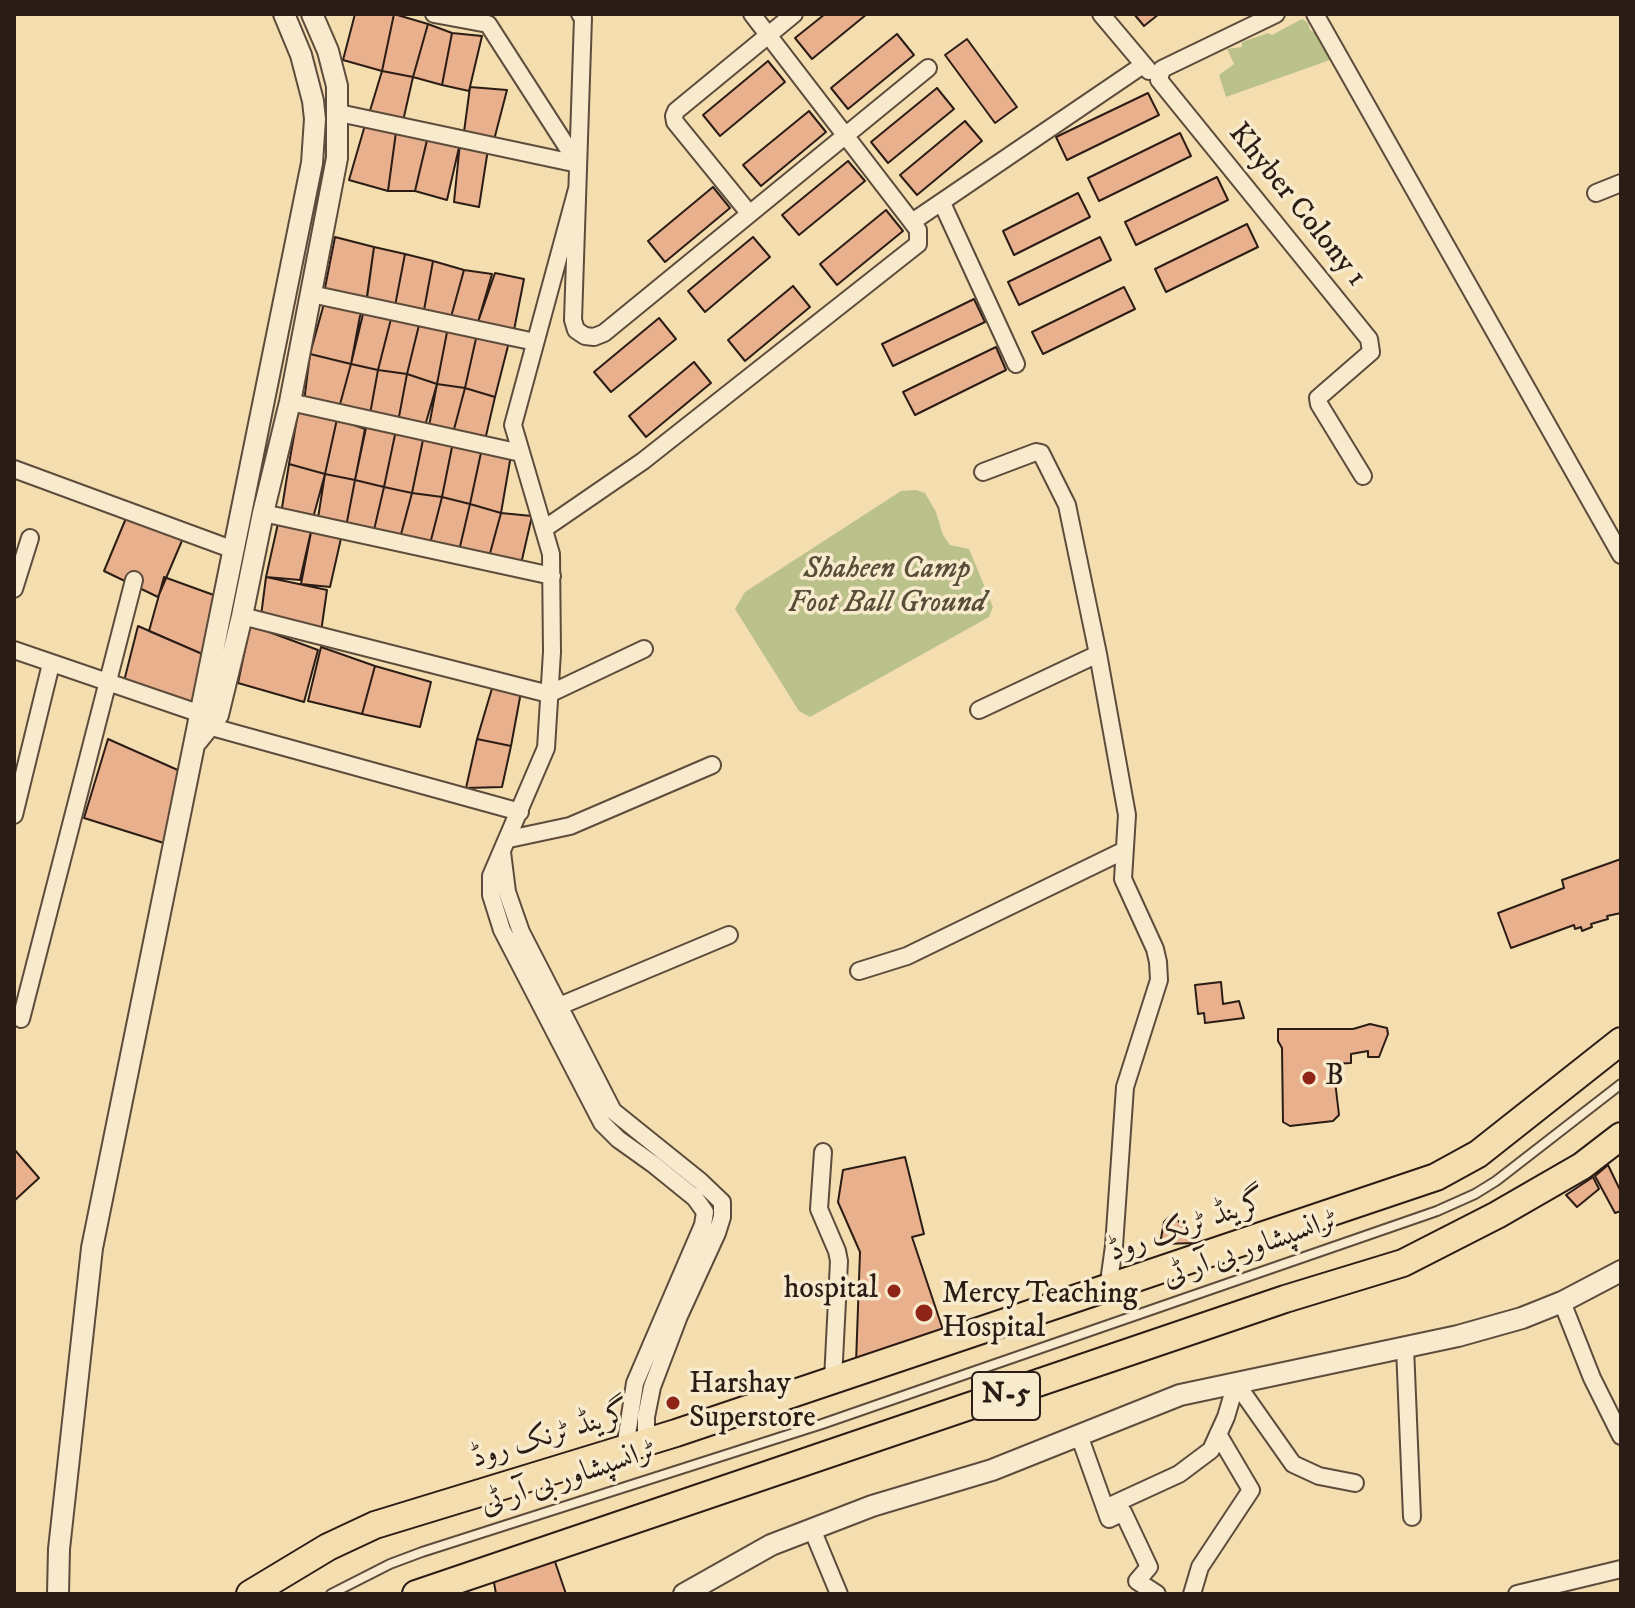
<!DOCTYPE html>
<meta charset="utf-8">
<style>
body{margin:0}
#map{position:relative;width:1635px;height:1608px;overflow:hidden;background:#f4deb0;font-family:"IM FELL DW Pica",serif}
canvas{display:block}
.frame{position:absolute;inset:0;border:16px solid #2b1c15;pointer-events:none}
</style>
<div id="map">
<canvas width="1635" height="1608"></canvas>
<div class="frame"></div>
</div>
<script>
const c = document.querySelector('canvas').getContext('2d');
c.lineJoin = 'round';
function fillPath(path, color) { c.fillStyle = color; c.fill(path, 'evenodd'); }
const toPath = rows => new Path2D(rows.map(r => 'M' + r).join(''));
function trace(path, color, width, dash) { c.strokeStyle = color; c.lineWidth = width; c.lineCap = dash ? 'butt' : 'round'; c.setLineDash(dash || []); c.stroke(path); }
function drawText(font, color, halo, rows, align = 'center') {
  c.font = font + ' "IM FELL DW Pica",Amiri,serif'; c.lineWidth = 7; c.setLineDash([]); c.textBaseline = 'middle'; c.strokeStyle = halo; c.fillStyle = color; for (const [text, x, y, turn = 0] of rows) {
    c.save(); c.translate(x, y); c.rotate((+turn || 0) * Math.PI / 180); c.textAlign = isNaN(turn) ? turn : align; if (halo) c.strokeText(text, 0, 0); c.fillText(text, 0, 0); c.restore();
  }
}
fillPath(toPath([
 [1302,19,1308,23,1310,30,1317,34,1330,60,1226,97,1219,75,1234,64,1227,49,1242,47,1242,42,1268,33,1272,35],
 [916,490,925,493,936,512,943,535,950,545,969,549,993,607,989,617,810,717,799,711,735,609,745,592,901,491]
]), '#bbc18b');
const building = toPath([
 [355,14,394,14,382,71,343,60,355,14],
 [394,14,428,24,413,77,382,71,394,14],
 [825,14,867,14,812,59,795,38,825,14],
 [1134,14,1159,14,1144,26,1134,14],
 [428,24,452,33,442,85,413,77,428,24],
 [452,33,482,36,469,91,442,85,452,33],
 [897,34,914,55,848,109,831,88,897,34],
 [967,39,1017,107,995,123,945,55,967,39],
 [768,61,785,82,720,136,703,115,768,61],
 [382,71,413,77,403,121,369,114,382,71],
 [470,87,507,90,494,140,464,132,470,87],
 [937,88,954,109,888,163,871,142,937,88],
 [1148,93,1159,115,1067,160,1056,137,1148,93],
 [809,111,826,132,761,186,743,165,809,111],
 [965,121,982,141,917,195,900,175,965,121],
 [365,125,396,132,388,191,349,180,365,125],
 [396,132,427,140,415,191,388,191,396,132],
 [1180,133,1191,156,1099,201,1088,178,1180,133],
 [428,136,460,143,447,200,415,191,428,136],
 [460,143,488,149,479,207,454,202,460,143],
 [848,161,865,181,799,235,782,215,848,161],
 [1217,177,1228,200,1136,245,1125,222,1217,177],
 [713,187,730,208,665,262,648,241,713,187],
 [1078,193,1090,217,1014,255,1003,231,1078,193],
 [886,210,903,231,837,285,820,264,886,210],
 [1247,224,1258,247,1166,292,1155,269,1247,224],
 [335,237,374,247,366,303,324,293,335,237],
 [753,237,770,257,705,312,688,291,753,237],
 [1100,237,1111,260,1019,305,1008,282,1100,237],
 [374,247,405,254,395,306,367,298,374,247],
 [405,254,433,261,424,310,395,306,405,254],
 [433,261,464,270,451,317,424,310,433,261],
 [464,270,492,274,478,322,451,317,464,270],
 [495,273,524,279,514,330,478,322,495,273],
 [793,286,810,307,745,361,728,340,793,286],
 [1124,287,1135,309,1043,354,1032,332,1124,287],
 [974,299,985,322,893,366,882,344,974,299],
 [325,300,364,310,360,316,351,364,310,354,325,300],
 [364,310,392,315,378,370,351,364,364,310],
 [392,315,420,321,407,374,378,370,392,315],
 [659,318,676,339,611,392,594,372,659,318],
 [420,321,448,327,437,384,407,374,420,321],
 [448,327,477,334,465,388,437,384,448,327],
 [477,334,509,342,495,397,465,388,477,334],
 [996,347,1006,370,915,415,903,392,996,347],
 [310,354,351,364,339,408,304,402,310,354],
 [694,362,711,383,646,437,629,416,694,362],
 [351,364,378,370,370,414,339,408,351,364],
 [378,370,407,374,398,422,370,414,378,370],
 [407,374,437,384,425,426,398,422,407,374],
 [437,384,465,388,453,433,429,426,437,384],
 [465,388,495,397,485,440,453,433,465,388],
 [299,407,337,419,325,474,289,464,299,407],
 [337,419,365,429,355,480,325,474,337,419],
 [367,423,396,430,384,487,355,480,367,423],
 [396,430,424,435,412,493,384,487,396,430],
 [424,435,453,442,442,497,412,493,424,435],
 [453,442,482,448,470,504,442,497,453,442],
 [482,448,511,455,501,513,470,504,482,448],
 [289,464,325,474,313,518,281,514,289,464],
 [325,474,355,480,346,527,318,518,325,474],
 [355,480,384,487,374,530,346,527,355,480],
 [384,487,412,493,400,538,374,530,384,487],
 [412,493,442,497,430,544,400,538,412,493],
 [442,497,470,504,459,551,430,544,442,497],
 [470,504,501,513,489,557,459,551,470,504],
 [129,511,184,536,158,597,104,571,129,511],
 [501,513,532,516,521,564,489,557,501,513],
 [279,519,312,527,300,580,266,577,279,519],
 [312,527,342,534,330,587,301,584,312,527],
 [164,577,222,598,207,656,149,631,164,577],
 [266,577,327,590,321,632,261,616,266,577],
 [250,625,318,650,304,702,238,683,250,625],
 [138,626,207,656,198,709,122,689,138,626],
 [321,647,375,666,362,714,308,701,321,647],
 [375,666,431,682,420,727,362,714,375,666],
 [493,685,521,692,511,746,477,739,493,685],
 [108,739,189,775,167,844,84,818,108,739],
 [477,739,511,746,502,787,466,788,477,739],
 [1621,859,1621,913,1607,916,1608,919,1591,924,1592,927,1582,931,1581,927,1575,929,1574,925,1511,948,1498,913,1564,888,1562,880,1621,859],
 [1221,982,1223,1004,1239,1001,1244,1018,1205,1023,1204,1013,1198,1014,1195,985,1221,982],
 [1370,1024,1387,1028,1388,1034,1379,1057,1368,1057,1368,1051,1351,1054,1351,1063,1333,1064,1339,1115,1333,1121,1290,1126,1283,1122,1282,1048,1278,1041,1278,1029,1353,1029,1370,1024],
 [14,1149,39,1178,14,1201,14,1149],
 [905,1157,924,1234,912,1237,943,1330,856,1363,860,1252,838,1202,843,1170,905,1157],
 [1608,1165,1621,1192,1621,1211,1615,1213,1595,1176,1608,1165],
 [1593,1177,1599,1189,1577,1207,1566,1195,1593,1177],
 [1169,1217,1176,1218,1196,1243,1160,1244,1164,1222,1169,1217],
 [552,1553,566,1594,496,1594,492,1571,552,1553]
]);
fillPath(building, '#e8b08c');
trace(building, '#2b1c15', 2);
const service = toPath([
 [331,1594,390,1564,422,1552,822,1424,1437,1211,1475,1194,1496,1181,1621,1084]
]);
const minor = toPath([
 [434,14,488,24,578,164],
 [580,14,583,18,573,320,576,330,585,336,594,337,604,333,928,68],
 [1101,14,1149,71],
 [1276,14,1162,69,1159,80,1369,339,1371,352,1318,398,1319,404,1363,476],
 [1315,14,1621,555],
 [339,113,578,164],
 [577,189,513,425,551,554,552,652,546,748,491,876,491,895,502,930,602,1123,618,1139,653,1164,695,1198,705,1212,703,1225,635,1383,625,1448],
 [1596,193,1621,183],
 [942,203,1016,364],
 [749,213,675,122,674,116,676,111,794,14],
 [912,222,1143,65],
 [311,294,535,342],
 [290,402,521,453],
 [14,469,234,550],
 [983,472,1036,452,1041,453,1067,505,1098,654,1127,815,1123,879,1155,949,1158,962,1159,980,1125,1087,1114,1246,1108,1289],
 [263,513,552,576],
 [544,529,643,461,918,244,918,230,752,14],
 [14,589,30,538],
 [242,616,549,694,644,649],
 [14,650,201,714],
 [979,710,1098,654],
 [201,724,520,812],
 [14,815,51,664],
 [509,839,570,826,712,765],
 [502,852,507,892,521,932,613,1111,700,1181,722,1202,722,1217,717,1233,679,1316,652,1387,646,1417,646,1442],
 [859,971,907,956,1123,851],
 [550,1010,729,935],
 [21,1019,134,580],
 [823,1152,819,1209,837,1251,839,1261,833,1380],
 [1562,1302,1592,1378,1621,1436],
 [1405,1347,1412,1517],
 [1236,1383,1293,1464,1319,1476,1355,1483],
 [1079,1435,1109,1519,1123,1512,1149,1567,1137,1581,1157,1594],
 [1105,1508,1179,1474,1211,1450,1226,1417,1236,1383],
 [812,1529,839,1594],
 [1192,1594,1200,1567,1251,1490,1218,1434],
 [1517,1594,1621,1569]
]);
const tertiary = toPath([
 [197,741,218,715,242,616,263,513,290,402,337,158,337,86,328,51,312,14],
 [58,1594,59,1549,92,1248,312,163,315,119,313,101,301,55,284,14],
 [684,1594,771,1545,872,1506,992,1470,1180,1395,1458,1336,1522,1318,1562,1302,1621,1271]
]);
const trunk = toPath([
 [250,1594,328,1547,375,1525,676,1433,1436,1177,1478,1154,1621,1041],
 [416,1594,1285,1299,1403,1263,1497,1215,1582,1166,1621,1136]
]);
trace(service, '#5d4c3c', 12);
trace(minor, '#5d4c3c', 20);
trace(tertiary, '#5d4c3c', 24);
trace(trunk, '#2b1c15', 30);
trace(service, '#f8eacc', 8);
trace(minor, '#f8eacc', 16);
trace(tertiary, '#f8eacc', 20);
trace(trunk, '#f4deb0', 26);
for (const [x, y, r, color] of [
 [1309,1078,8,"#8f2418"],
 [894,1291,8,"#8f2418"],
 [924,1313,10,"#8f2418"],
 [673,1403,8,"#8f2418"]
]) { const dot = new Path2D(); dot.arc(x, y, r, 0, 2 * Math.PI); c.fillStyle = color; c.fill(dot); trace(dot, '#f8eacc', 3); }
for (const [x, y, w] of [
 [1006,1396,68]
]) { const box = new Path2D(); box.roundRect(x - w / 2, y - 24, w, 48, 6); c.fillStyle = '#f8eacc'; c.fill(box); trace(box, '#2b1c15', 2); }
drawText('bold 28px', '#2b1c15', null, [
 ["N-5",1006,1396]
]);
drawText('30px', '#2b1c15', '#f8eacc', [
 ["Khyber Colony 1",1296,206,51],
 ["گرینڈ ٹرنک روڈ",1188,1228,-19],
 ["ٹرانسپشاور بی آر ٹی",1251,1250,-19],
 ["گرینڈ ٹرنک روڈ",551,1437,-17],
 ["ٹرانسپشاور بی آر ٹی",569,1479,-18]
]);
drawText('italic 30px', '#564e38', '#f8eacc', [
 ["Shaheen Camp",887,571],
 ["Foot Ball Ground",887,605]
]);
drawText('30px', '#2b1c15', '#f8eacc', [
 ["B",1325,1078],
 ["hospital",878,1291,"right"],
 ["Mercy Teaching",942,1296],
 ["Hospital",942,1330],
 ["Harshay",689,1386],
 ["Superstore",689,1420]
], 'left');
</script>
